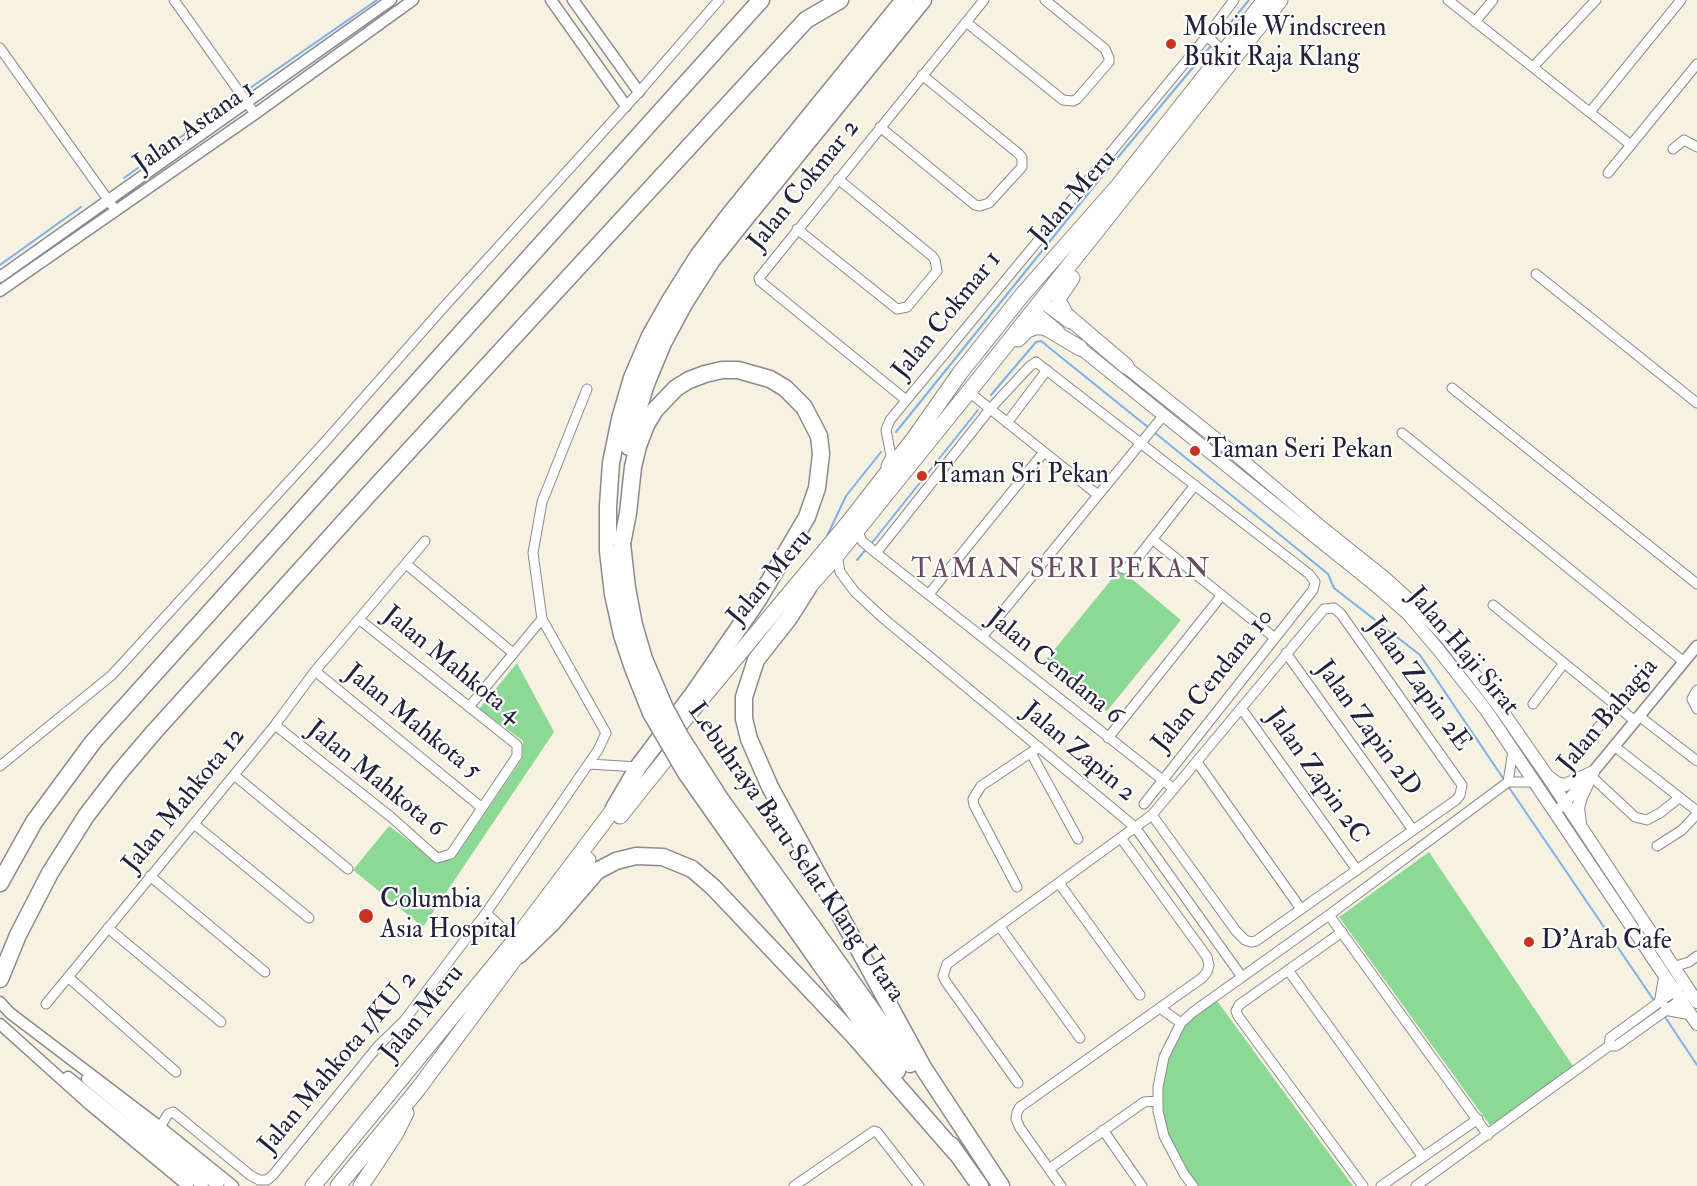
<!DOCTYPE html>
<style>
body{margin:0}
canvas{display:block;background:#f6f1e1}
</style>
<canvas width="1697" height="1186"></canvas>
<script>
const c = document.querySelector('canvas').getContext('2d');
c.lineJoin = 'round';
function fillPath(path, color) { c.fillStyle = color; c.fill(path, 'evenodd'); }
const toPath = rows => new Path2D(rows.map(r => 'M' + r).join(''));
function trace(path, color, width, dash) { c.strokeStyle = color; c.lineWidth = width; c.lineCap = dash ? 'butt' : 'round'; c.setLineDash(dash || []); c.stroke(path); }
function drawText(font, color, halo, rows, align = 'center') {
  c.font = font + ' "IM FELL Double Pica",serif'; c.lineWidth = 4.5; c.setLineDash([]); c.textBaseline = 'middle'; c.strokeStyle = halo; c.fillStyle = color; for (const [text, x, y, turn = 0] of rows) {
    c.save(); c.translate(x, y); c.rotate((+turn || 0) * Math.PI / 180); c.textAlign = isNaN(turn) ? turn : align; if (halo) c.strokeText(text, 0, 0); c.fillText(text, 0, 0); c.restore();
  }
}
fillPath(toPath([
 [1120,569,1181,620,1107,711,1045,661],
 [517,663,554,732,423,927,353,870,389,826,437,862,454,859,522,759,523,741,479,709],
 [1429,852,1573,1066,1492,1128,1339,917],
 [1217,1001,1353,1186,1198,1186,1186,1173,1166,1135,1161,1100,1161,1087,1168,1056,1185,1026,1195,1014]
]), '#8cd895');
trace(toPath([
 [1222,33,1249,0],
 [250,88,377,0],
 [124,178,211,115],
 [0,265,81,207],
 [991,395,1036,342,1041,341,1149,428],
 [896,432,1104,174,1210,47],
 [1154,432,1328,574,1334,588,1420,655,1505,781],
 [827,536,846,496,881,452],
 [871,544,978,410],
 [857,560,867,548],
 [1508,786,1655,1002],
 [1663,1014,1697,1065]
]), '#7db1ea', 2);
const minor = toPath([
 [174,0,255,114],
 [1448,0,1631,145],
 [966,22,1063,100,1073,101,1077,99,1109,62,1109,58,1105,49,1045,0],
 [1475,22,1493,0],
 [1207,36,1224,52],
 [0,48,116,211],
 [1533,67,1596,0],
 [1590,112,1681,0],
 [880,127,975,205,980,206,989,203,1022,167,1022,158,1019,154,922,75],
 [1673,149,1684,140,1697,147],
 [1608,173,1697,64],
 [797,229,897,309,907,307,937,271,935,260,932,256,838,179],
 [1536,274,1697,403],
 [1452,388,1697,584],
 [969,392,1098,495],
 [906,400,760,281,759,278,984,0],
 [1007,423,1047,370],
 [1402,433,1684,662],
 [886,466,891,456,886,430,890,420,1207,36,1234,0],
 [857,530,862,541,876,553,1174,789],
 [1152,539,1275,638],
 [876,553,990,409,1029,367,1036,362,1309,574,1315,582,1313,590,1144,804],
 [837,555,840,572,855,592,883,618,1135,827,1242,977],
 [406,564,513,653],
 [1122,568,1124,569,1132,565,1195,485],
 [929,594,1044,452],
 [1493,605,1635,721],
 [982,637,1163,416],
 [1286,653,1413,830],
 [315,671,481,807],
 [1697,690,1692,699,1697,709],
 [1533,704,1564,663],
 [469,707,542,619],
 [1241,708,1357,870],
 [1639,716,1697,761],
 [275,725,391,817,437,858,451,854,517,756,517,745,360,620],
 [1108,738,1222,595],
 [1614,746,1697,811],
 [1031,753,1078,839],
 [1197,762,1301,909],
 [1569,763,1616,706],
 [589,764,638,767],
 [0,766,112,675,324,443,443,308,639,92,719,0],
 [234,775,348,869],
 [1591,776,1635,817,1647,820,1660,813,1679,798],
 [1508,782,1513,751],
 [194,824,309,918],
 [1657,846,1682,830,1697,814],
 [150,876,265,972],
 [1059,883,1140,995],
 [1017,887,974,805,973,799,981,786,1039,747],
 [486,913,515,940],
 [1329,915,1488,1135],
 [1000,927,1080,1038],
 [108,928,221,1022],
 [1342,932,1239,1005,1236,1011,1238,1016,1363,1186],
 [1673,967,1689,962,1697,956],
 [1288,970,1423,1157],
 [68,977,176,1072],
 [46,1004,275,725,315,671,425,541],
 [1160,1008,1181,1023],
 [1609,1046,1610,1038,1680,987],
 [1018,1083,946,982,943,976,947,964,1152,815,1324,609,1334,608,1341,614,1462,785,1460,795,1456,800,1256,941,1251,942,1245,940,1236,931,1152,815],
 [160,1127,168,1114,173,1112,250,1175,259,1180,267,1180,273,1175,378,1046,404,1021,459,948,486,913,598,750,606,733,542,619,533,553,542,502,587,389],
 [1103,1130,1142,1186],
 [1049,1169,1144,1102,1158,1101],
 [794,1186,874,1131,877,1132,919,1186],
 [1061,1186,1020,1128,1016,1119,1017,1112,1020,1107,1202,978,1207,972,1209,965,1207,957,1121,838],
 [1193,1186,1184,1174,1164,1136,1158,1111,1158,1087,1164,1057,1181,1023,1193,1012,1329,915,1508,782,1534,782],
 [1381,1186,1478,1119],
 [1416,1186,1609,1046,1616,1046,1686,996]
]);
const tertiary = toPath([
 [551,0,626,106],
 [573,0,639,92],
 [0,277,391,0],
 [0,291,255,114,413,0],
 [1561,807,1593,772,1697,646],
 [0,1002,10,1013,160,1127,233,1186],
 [0,1024,89,1104,188,1186],
 [68,1077,203,1186],
 [87,1079,218,1186]
]);
const secondary = toPath([
 [1041,301,1069,322],
 [1033,310,1058,331],
 [1074,343,1375,585,1408,614,1437,648,1486,710,1697,1024],
 [1120,362,1235,454,1325,530,1385,578,1417,607,1448,640,1498,705,1546,774,1697,1002],
 [1549,777,1557,783,1565,785,1593,772],
 [1580,824,1578,808,1581,797,1593,772],
 [1661,1001,1665,978],
 [1667,1009,1689,1013]
]);
const trunk = toPath([
 [1072,278,1059,297,1059,302,1066,315,1126,366],
 [1018,339,1027,330,1035,327,1043,327,1048,329,1080,348],
 [801,596,837,555,975,384,1280,0],
 [670,737,848,523,915,437,960,373,1023,294,1118,186,1265,0],
 [620,816,680,741],
 [313,1186,515,940,622,798],
 [338,1186,418,1089,588,860],
 [361,1186,396,1133,406,1113]
]);
const motorway = toPath([
 [629,447,634,423,646,384,663,343,684,304,712,260,744,220,923,0],
 [608,551,608,506,611,463,620,419,632,378,650,336,671,299,698,256,730,214,904,0],
 [808,588,789,618,756,660,744,697,744,719,749,739,770,787,924,1069,1001,1186],
 [614,808,638,767,693,694,758,600,807,517,817,488,821,454,819,436,804,407,785,388,770,379,738,370,722,370,705,374,689,380,676,388,655,410,646,425,638,446,633,467,628,513,622,544],
 [0,883,34,822,93,742,761,0],
 [829,950,910,1064],
 [519,955,552,923,597,871,616,861,636,856,663,857,692,869,713,887,854,1036,956,1153],
 [819,962,897,1071],
 [0,979,18,935,50,873,86,816,119,773,154,732,370,493,806,20,840,0],
 [951,1145,980,1186]
]);
trace(minor, '#8c8a8e', 11);
trace(tertiary, '#8c8a8e', 13);
trace(secondary, '#8c8a8e', 14);
trace(trunk, '#8c8a8e', 17);
trace(motorway, '#8c8a8e', 19);
trace(minor, '#fff', 9);
trace(tertiary, '#fff', 10);
trace(secondary, '#fff', 12);
trace(trunk, '#fff', 15);
trace(motorway, '#fff', 16);
const motorwayBridge = toPath([
 [622,544,627,588,634,625,644,659,664,706,680,736,721,800,829,950],
 [608,551,613,594,622,635,633,668,651,713,686,773,819,962]
]);
trace(motorwayBridge, '#8c8a8e', 19, []);
trace(motorwayBridge, '#fff', 16);
for (const [x, y, r, color] of [
 [1171,44,6,"#c8321e"],
 [1195,451,6,"#c8321e"],
 [922,476,6,"#c8321e"],
 [366,916,8,"#c8321e"],
 [1529,942,6,"#c8321e"]
]) { const dot = new Path2D(); dot.arc(x, y, r, 0, 2 * Math.PI); c.fillStyle = color; c.fill(dot); trace(dot, '#fff', 2); }
drawText('26px', '#22223b', '#fff', [
 ["Mobile Windscreen",1183,29],
 ["Bukit Raja Klang",1183,59],
 ["Taman Seri Pekan",1207,451],
 ["Taman Sri Pekan",934,476],
 ["Columbia",380,901],
 ["Asia Hospital",380,931],
 ["D'Arab Cafe",1541,942]
], 'left');
drawText('26px', '#22223b', '#fff', [
 ["Jalan Astana 1",195,128,-35],
 ["Jalan Cokmar 2",805,186,-51],
 ["Jalan Meru",1074,198,-49],
 ["Jalan Cokmar 1",948,316,-51],
 ["Jalan Meru",771,578,-50],
 ["Jalan Haji Sirat",1462,652,50],
 ["Jalan Mahkota 4",451,666,39],
 ["Jalan Cendana 6",1054,668,39],
 ["Jalan Cendana 10",1214,681,-51],
 ["Jalan Zapin 2E",1418,685,54],
 ["Jalan Bahagia",1609,716,-50],
 ["Jalan Mahkota 5",412,723,39],
 ["Jalan Zapin 2D",1367,729,54],
 ["Jalan Zapin 2",1078,753,40],
 ["Jalan Zapin 2C",1316,777,55],
 ["Jalan Mahkota 6",375,780,39],
 ["Jalan Mahkota 12",185,801,-51],
 ["Lebuhraya Baru Selat Klang Utara",795,853,55],
 ["Jalan Meru",423,1014,-51],
 ["Jalan Mahkota 1/KU 2",339,1063,-50]
]);
c.letterSpacing = '1.5px';
drawText('27px', '#664c5c', '#fff', [
 ["TAMAN SERI PEKAN",1061,571]
]);
c.letterSpacing = '0px';
</script>
